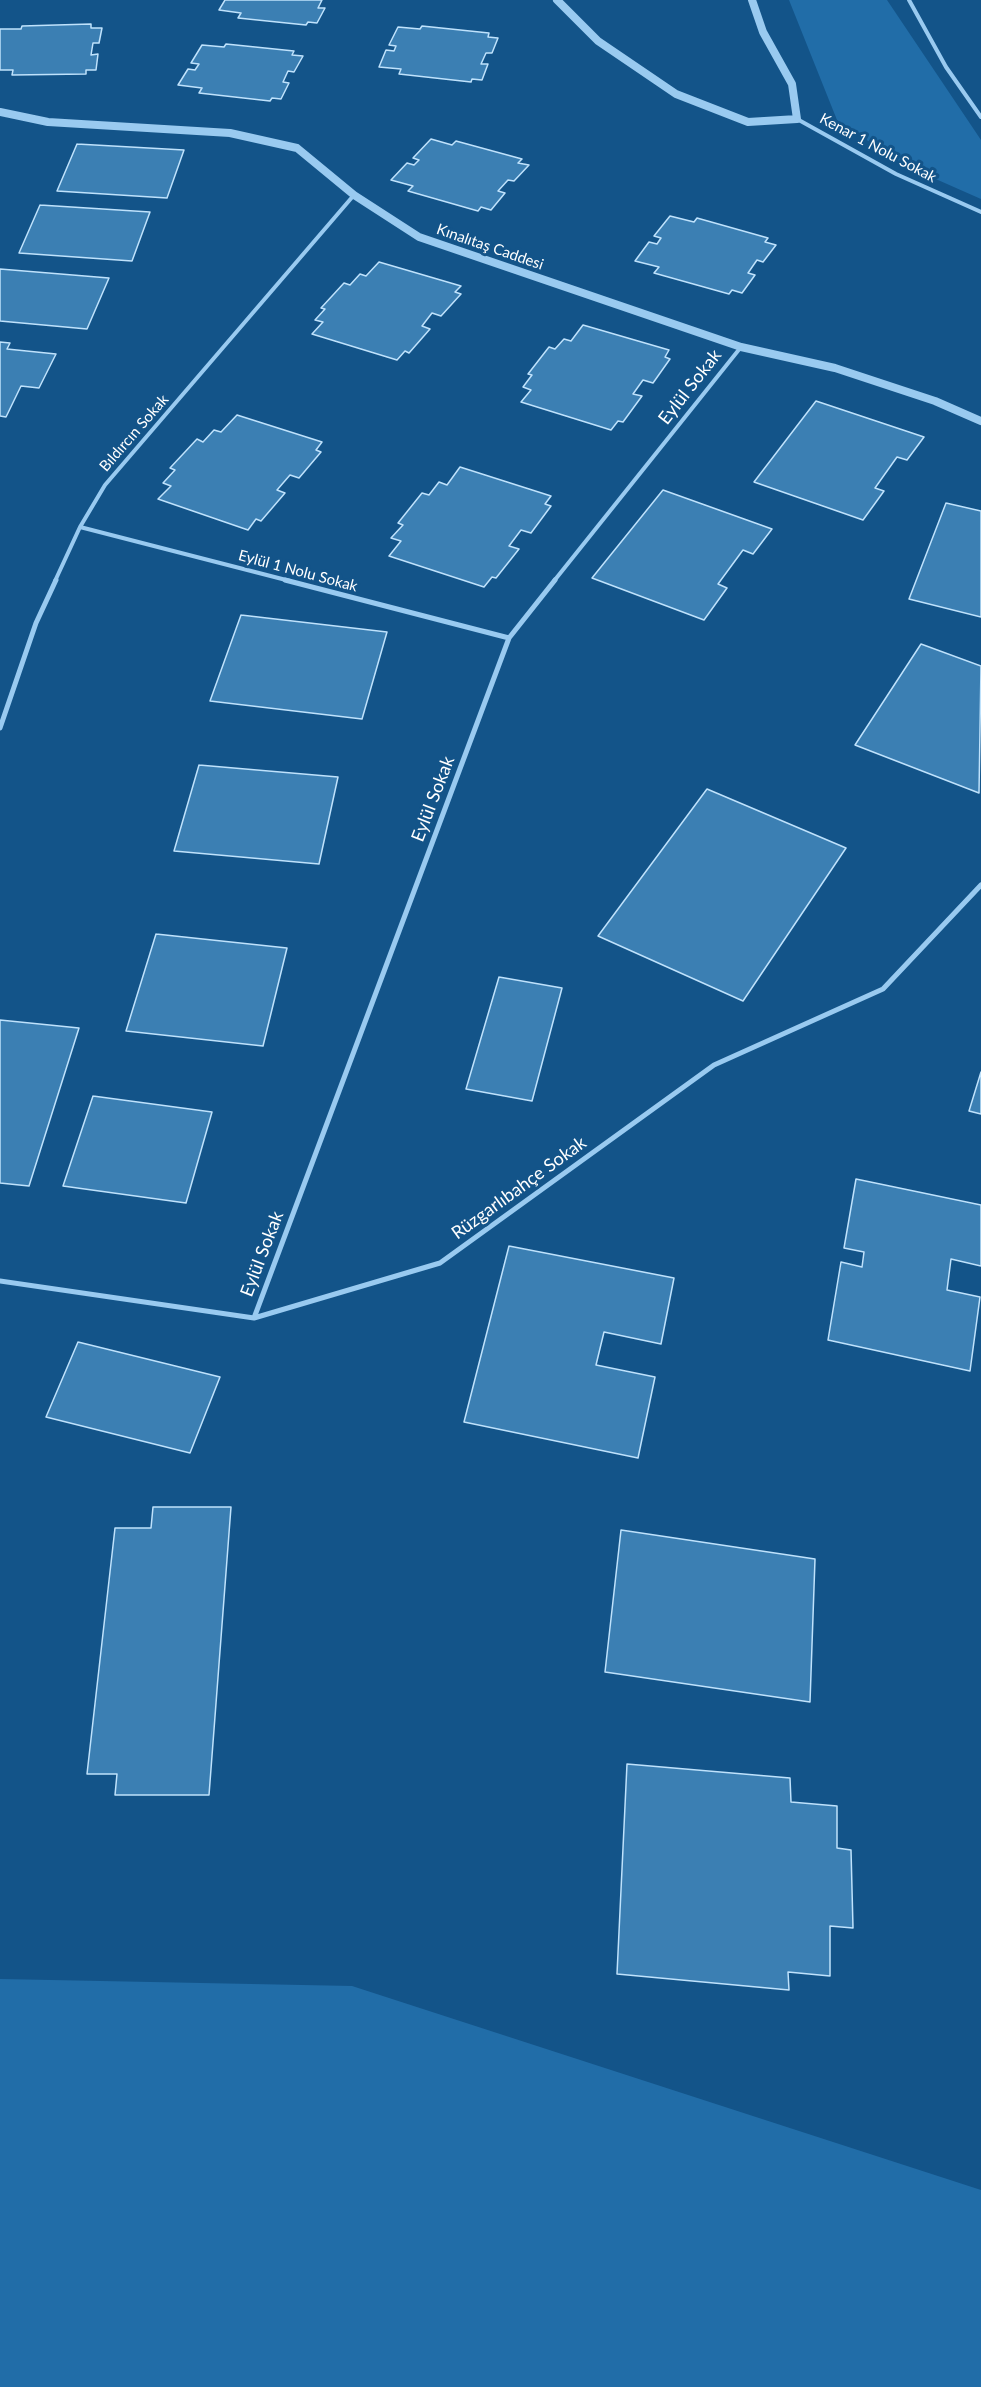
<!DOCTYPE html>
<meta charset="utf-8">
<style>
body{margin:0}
canvas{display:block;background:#135489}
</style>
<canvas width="981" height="2387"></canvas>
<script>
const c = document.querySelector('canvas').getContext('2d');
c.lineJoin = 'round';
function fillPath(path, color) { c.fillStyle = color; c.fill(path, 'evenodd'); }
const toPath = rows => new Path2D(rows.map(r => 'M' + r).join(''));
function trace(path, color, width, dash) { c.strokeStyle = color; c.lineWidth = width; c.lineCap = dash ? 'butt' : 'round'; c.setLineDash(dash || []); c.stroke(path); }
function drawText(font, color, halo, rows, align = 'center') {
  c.font = font + ' Lato,sans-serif'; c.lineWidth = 6; c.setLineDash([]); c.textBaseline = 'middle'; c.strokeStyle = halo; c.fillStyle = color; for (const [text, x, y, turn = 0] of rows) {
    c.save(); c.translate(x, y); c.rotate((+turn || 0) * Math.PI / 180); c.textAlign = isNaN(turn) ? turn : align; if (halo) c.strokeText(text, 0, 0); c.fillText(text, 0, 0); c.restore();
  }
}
fillPath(toPath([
 [789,0,887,0,981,140,981,199,904,165,837,120],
 [0,1979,352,1986,981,2190,981,2387,0,2387]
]), '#216da8');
const building = toPath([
 [225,0,322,0,318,8,325,8,317,23,308,22,306,25,238,18,241,13,219,10,225,0],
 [91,24,91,28,102,28,99,43,93,43,91,55,98,54,96,70,86,70,86,74,12,75,13,70,0,70,0,29,21,29,22,26,91,24],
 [422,26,489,33,488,37,498,38,492,53,486,53,481,64,488,64,482,80,472,79,471,82,399,74,401,69,379,67,386,50,394,51,396,46,389,45,398,27,420,29,422,26],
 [226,44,294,51,292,55,303,56,294,72,288,71,283,82,289,83,281,99,272,98,270,101,199,93,202,88,178,85,188,69,195,70,199,64,191,63,202,45,224,47,226,44],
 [431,139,452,145,456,141,522,159,518,163,529,165,514,181,508,180,498,191,505,193,491,210,481,207,478,211,408,191,413,186,391,180,407,163,414,165,419,160,413,158,431,139],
 [77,144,184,150,167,198,57,191,77,144],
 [40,205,150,212,132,261,19,253,40,205],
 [670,216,694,222,697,218,768,238,765,242,776,245,763,262,757,260,748,273,755,275,742,293,732,290,729,294,654,273,659,267,635,261,649,242,657,244,661,238,654,236,670,216],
 [379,262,461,286,455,292,461,294,441,316,432,313,422,326,430,329,409,353,405,351,397,360,312,334,323,322,315,320,325,309,321,308,344,283,350,285,360,274,366,276,379,262],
 [0,269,109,278,87,329,0,321,0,269],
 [583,325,669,350,665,357,670,359,653,383,643,380,633,394,642,396,623,422,618,421,611,430,521,402,531,390,523,387,532,375,528,374,549,347,555,349,564,339,571,341,583,325],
 [0,342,10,343,7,349,56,354,39,388,21,386,6,417,0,416,0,342],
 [816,401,924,437,907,460,897,457,875,488,884,491,863,520,754,482,816,401],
 [237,415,322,442,316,450,321,452,299,478,290,475,277,490,285,493,261,521,256,519,248,530,158,499,171,486,163,483,175,470,170,468,197,439,203,442,214,430,221,432,237,415],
 [460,467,551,496,545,504,551,506,531,533,521,530,509,546,519,549,496,578,492,577,484,587,389,556,401,541,391,538,403,525,398,523,422,493,429,495,439,482,447,485,460,467],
 [663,490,772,529,753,554,743,550,718,584,727,588,704,620,592,578,663,490],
 [946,503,981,511,981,617,909,599,946,503],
 [241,615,387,632,362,719,210,701,241,615],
 [921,644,981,666,979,793,855,745,921,644],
 [199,765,338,777,319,864,174,851,199,765],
 [707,789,846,848,743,1001,598,936,707,789],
 [156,934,287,948,263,1046,126,1031,156,934],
 [499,977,562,988,532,1101,466,1089,499,977],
 [0,1020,79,1028,29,1186,0,1183,0,1020],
 [981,1072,981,1114,969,1111,981,1072],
 [93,1096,212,1112,186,1203,63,1186,93,1096],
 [856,1179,981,1205,981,1266,951,1259,947,1290,980,1297,970,1371,828,1340,841,1262,862,1267,864,1252,844,1248,856,1179],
 [509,1246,674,1278,661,1344,604,1332,596,1365,655,1377,638,1458,464,1422,509,1246],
 [78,1342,220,1377,190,1453,46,1417,78,1342],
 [153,1507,231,1507,209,1795,115,1795,117,1774,87,1774,115,1528,151,1528,153,1507],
 [621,1530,815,1559,810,1702,605,1672,621,1530],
 [627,1764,790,1778,791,1802,837,1806,837,1848,851,1850,853,1928,830,1926,830,1976,788,1972,789,1990,617,1974,627,1764]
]);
fillPath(building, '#3b7fb3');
trace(building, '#bfe2fc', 1.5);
trace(toPath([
 [909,0,946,67,981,117],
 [797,119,896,174,981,212],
 [80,527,290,581],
 [55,581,80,527,105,485,354,195],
 [554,581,741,347]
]), '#99caf0', 4);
trace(toPath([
 [285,580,509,638],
 [0,728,36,623,56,580],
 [0,1281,254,1318,440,1263,714,1065,883,989,981,885],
 [254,1318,509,638,555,580]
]), '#99caf0', 5);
trace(toPath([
 [557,0,598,41,676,94,748,122,797,119,792,84,763,32,752,0],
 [0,112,48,122,230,133,297,148,354,195,419,237,741,347,835,368,935,401,981,421]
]), '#99caf0', 8);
drawText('15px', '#fff', '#135489', [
 ["Kenar 1 Nolu Sokak",878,148,28],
 ["Kınalıtaş Caddesi",490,247,19],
 ["Bıldırcın Sokak",134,433,-49],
 ["Eylül 1 Nolu Sokak",298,571,15]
]);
drawText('18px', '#fff', '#135489', [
 ["Eylül Sokak",690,387,-52],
 ["Eylül Sokak",433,799,-69],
 ["Rüzgarlıbahçe Sokak",519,1188,-36],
 ["Eylül Sokak",262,1254,-69]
]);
</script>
